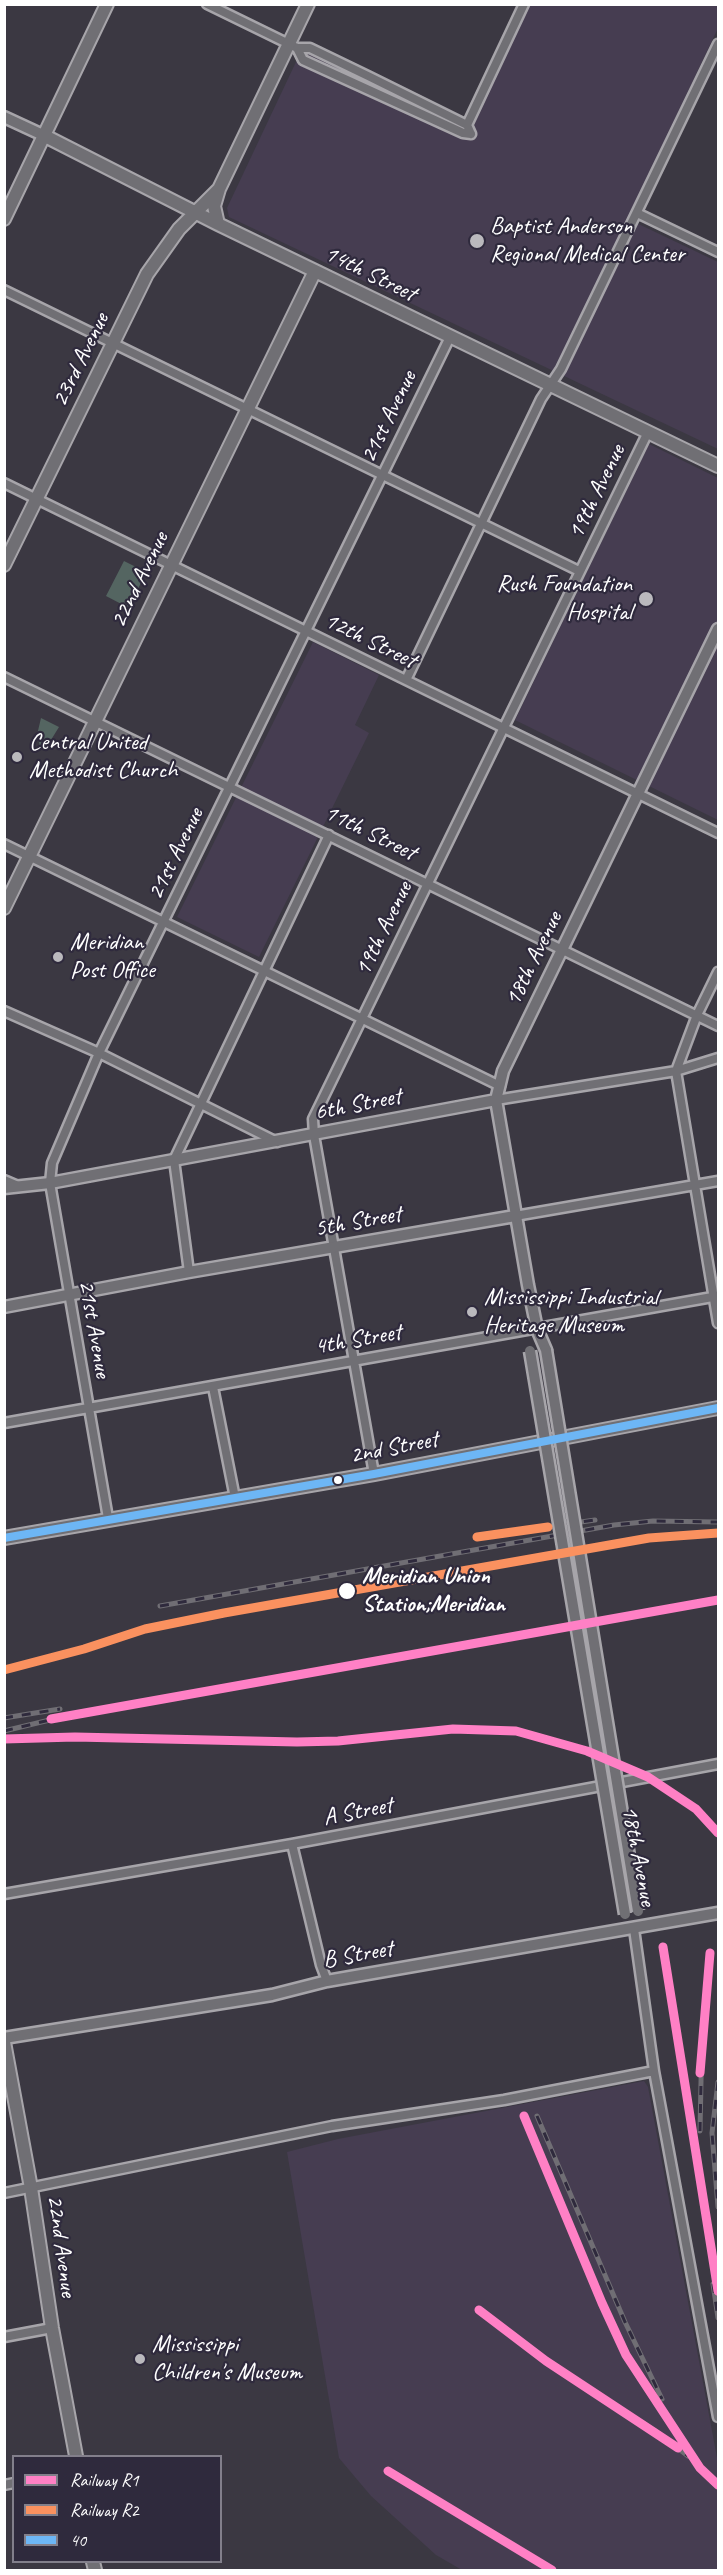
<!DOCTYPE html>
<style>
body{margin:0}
#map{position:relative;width:723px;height:2575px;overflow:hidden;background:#3b3842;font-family:Caveat,sans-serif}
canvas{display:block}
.frame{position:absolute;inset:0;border:6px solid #fff;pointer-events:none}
.legend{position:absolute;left:12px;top:2455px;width:210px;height:108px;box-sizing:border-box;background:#2f2a3d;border:2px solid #827f8b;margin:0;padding:8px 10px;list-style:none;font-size:18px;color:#fff}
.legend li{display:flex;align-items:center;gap:12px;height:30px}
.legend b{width:30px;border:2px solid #827f8b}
</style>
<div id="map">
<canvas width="723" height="2575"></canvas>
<div class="frame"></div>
<ul class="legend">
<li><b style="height:8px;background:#ff80c5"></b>Railway R1</li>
<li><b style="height:8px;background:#fa915f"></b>Railway R2</li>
<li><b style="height:8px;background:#6db6f5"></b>40</li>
</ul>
</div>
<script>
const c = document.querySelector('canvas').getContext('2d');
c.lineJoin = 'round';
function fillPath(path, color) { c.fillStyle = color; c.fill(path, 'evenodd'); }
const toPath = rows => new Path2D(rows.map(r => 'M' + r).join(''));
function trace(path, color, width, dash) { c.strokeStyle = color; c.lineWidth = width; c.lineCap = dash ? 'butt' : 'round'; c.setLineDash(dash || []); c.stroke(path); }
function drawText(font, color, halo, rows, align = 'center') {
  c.font = font + ' Caveat,sans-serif'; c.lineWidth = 4.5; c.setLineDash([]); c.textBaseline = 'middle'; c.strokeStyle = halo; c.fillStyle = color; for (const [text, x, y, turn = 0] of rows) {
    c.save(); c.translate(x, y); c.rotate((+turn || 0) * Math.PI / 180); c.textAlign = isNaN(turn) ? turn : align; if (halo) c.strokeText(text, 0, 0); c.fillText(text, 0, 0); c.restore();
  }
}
fillPath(toPath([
 [529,5,718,5,718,28,628,219,718,262,718,449,229,217,227,208,304,45,472,125],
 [649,444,718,478,718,820,515,720],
 [313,642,379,675,355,725,369,733,259,957,177,917],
 [644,2081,648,2087,718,2463,718,2570,462,2570,436,2555,371,2496,339,2458,287,2152,338,2139]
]), '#463d51');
fillPath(toPath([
 [124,561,146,572,129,608,106,596],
 [41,718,59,727,46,748,40,746,37,735]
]), '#546561');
const minor = toPath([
 [207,4,289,44,297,48,310,48,368,76,467,125,471,134],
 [297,48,303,60,463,133,471,134],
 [467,125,524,4],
 [637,213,718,252],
 [4,290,579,571],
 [4,483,718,833],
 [4,677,718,1026],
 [406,680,541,399,561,369,718,44],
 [4,844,500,1086],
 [718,972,697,1015,676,1071,718,1323],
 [4,1011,99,1053,277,1142],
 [496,1100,676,1071,718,1058],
 [4,1180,18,1186],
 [515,1216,718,1181],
 [189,1272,174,1160,329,835],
 [213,1387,235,1498],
 [4,1423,718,1296],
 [374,1474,314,1135,313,1119,648,432],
 [108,1518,50,1183,52,1163,99,1053,450,337],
 [292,1844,321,1965,327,1981],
 [4,1894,292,1844,718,1764],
 [634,1929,654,2071,718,2417],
 [4,2193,332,2126,504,2100,654,2071],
 [4,2337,52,2328],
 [4,2485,14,2483]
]);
const tertiary = toPath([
 [4,117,45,136],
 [4,1188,50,1183,496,1100],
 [4,1307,189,1272,515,1216],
 [546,1350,537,1329,528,1285,496,1100,503,1071,718,629],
 [4,2038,272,1995,327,1981,718,1913]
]);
const secondary = toPath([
 [45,136,218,224,718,466],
 [4,219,107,4],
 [218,224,214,206,219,189,308,4],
 [4,565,147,274,179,229,219,189],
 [4,908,315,271],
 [4,2042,31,2188,52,2328,76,2456],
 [93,2562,95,2570]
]);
const primary = toPath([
 [4,1538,374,1474,718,1408]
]);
trace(minor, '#a7a5aa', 13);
trace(tertiary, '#a7a5aa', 15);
trace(secondary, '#a7a5aa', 16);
trace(primary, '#a7a5aa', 16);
trace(minor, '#706f74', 8);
trace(tertiary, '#706f74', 10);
trace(secondary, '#706f74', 12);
trace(primary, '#706f74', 12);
const rail = toPath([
 [477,1537,595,1520],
 [160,1606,614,1525,653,1521,718,1522],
 [4,1718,60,1709],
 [4,1731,83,1712,718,1600],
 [4,1739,75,1737,297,1742,338,1741,453,1729,516,1731,587,1751,648,1777,696,1809,718,1833],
 [663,1947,718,2291],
 [718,2082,712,2133,718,2207],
 [524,2116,602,2303,626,2355,700,2468,718,2485],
 [537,2116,625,2322,662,2399],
 [700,2131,702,2033,710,1953],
 [713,2284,718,2318],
 [479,2310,546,2361,654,2430,688,2456],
 [388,2471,552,2570]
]);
trace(rail, '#706e74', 5);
trace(rail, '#2f2a3d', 3, [9]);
const tertiaryBridge = toPath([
 [546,1350,638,1911],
 [530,1351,625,1914]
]);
trace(tertiaryBridge, '#a7a5aa', 15, []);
trace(tertiaryBridge, '#706f74', 10);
trace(toPath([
 [4,1538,374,1474,718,1408]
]), '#6db6f5', 8);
trace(toPath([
 [51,1719,718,1600],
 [4,1739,75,1737,297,1742,338,1741,453,1729,516,1731,587,1751,648,1777,696,1809,718,1833],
 [663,1947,718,2291],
 [700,2073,710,1953],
 [524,2116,602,2303,626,2355,700,2468,718,2485],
 [479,2310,546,2361,678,2448],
 [388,2471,552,2570]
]), '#ff80c5', 9);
trace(toPath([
 [477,1537,548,1527],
 [4,1670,84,1649,145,1629,224,1613,649,1538,718,1533]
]), '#fa915f', 9);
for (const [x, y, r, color] of [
 [477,241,8,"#bab9bd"],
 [646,599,8,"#bab9bd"],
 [17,757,6,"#bab9bd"],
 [58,957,6,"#bab9bd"],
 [472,1312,6,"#bab9bd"],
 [338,1480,5,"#fff"],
 [347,1591,9,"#fff"],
 [140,2359,6,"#bab9bd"]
]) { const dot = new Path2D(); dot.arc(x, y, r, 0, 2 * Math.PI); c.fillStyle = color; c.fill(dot); trace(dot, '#2f2a3d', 2); }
drawText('24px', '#fff', '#2f2a3d', [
 ["Baptist Anderson",490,227],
 ["Regional Medical Center",490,255],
 ["Rush Foundation",632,585,"right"],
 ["Hospital",632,613,"right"],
 ["Central United",29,743],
 ["Methodist Church",29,771],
 ["Meridian",70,943],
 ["Post Office",70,971],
 ["Mississippi Industrial",484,1298],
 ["Heritage Museum",484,1326],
 ["Mississippi",152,2345],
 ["Children's Museum",152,2373]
], 'left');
drawText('24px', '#fff', '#2f2a3d', [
 ["14th Street",370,274,26],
 ["23rd Avenue",81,360,-64],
 ["21st Avenue",389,417,-64],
 ["19th Avenue",597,492,-64],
 ["22nd Avenue",140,580,-64],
 ["12th Street",370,641,26],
 ["11th Street",370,833,26],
 ["21st Avenue",176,854,-64],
 ["19th Avenue",384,929,-64],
 ["18th Avenue",534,959,-64],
 ["6th Street",358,1105,-11],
 ["5th Street",358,1222,-10],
 ["21st Avenue",94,1329,80],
 ["4th Street",358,1340,-10],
 ["2nd Street",394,1448,-11],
 ["A Street",358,1812,-11],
 ["18th Avenue",638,1856,79],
 ["B Street",358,1955,-10],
 ["22nd Avenue",61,2246,82]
]);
drawText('bold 24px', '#fff', '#2f2a3d', [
 ["Meridian Union",362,1577],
 ["Station;Meridian",362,1605]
], 'left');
</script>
